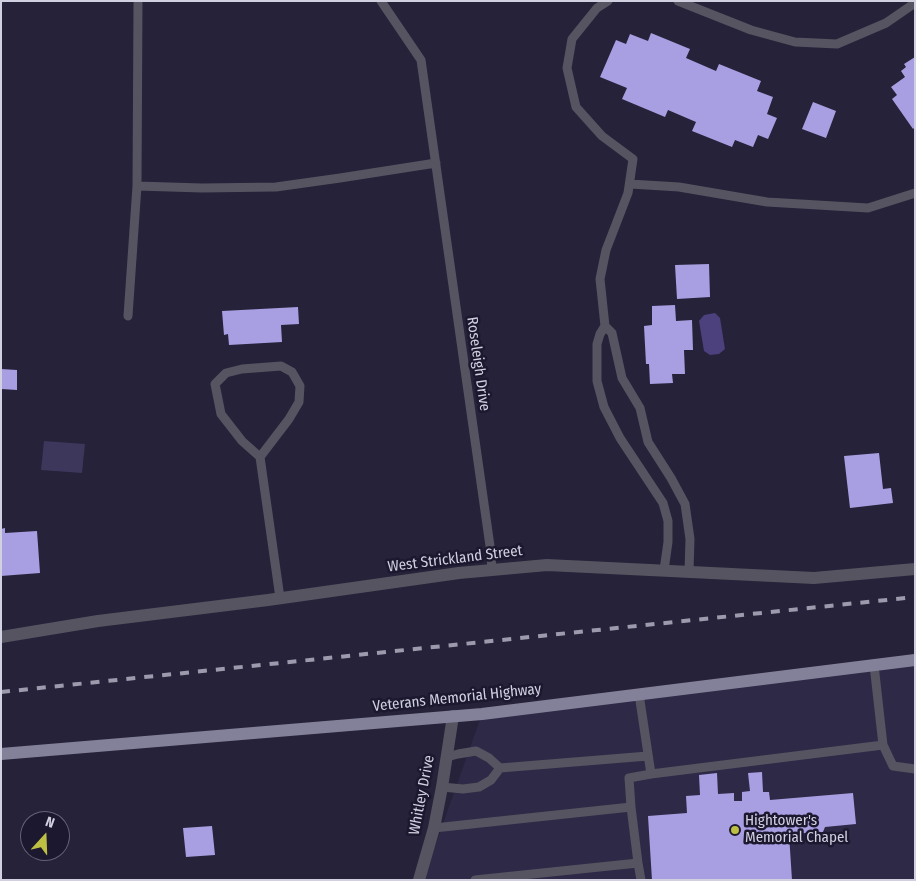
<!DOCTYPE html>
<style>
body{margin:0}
#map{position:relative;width:916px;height:881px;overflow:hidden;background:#252239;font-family:"Fira Sans Condensed",sans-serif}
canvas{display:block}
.frame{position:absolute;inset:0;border:2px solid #d1d0e0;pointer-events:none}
.north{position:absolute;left:20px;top:811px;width:50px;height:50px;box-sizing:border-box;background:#1c182f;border:1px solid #646276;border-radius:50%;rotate:20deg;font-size:14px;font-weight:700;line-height:20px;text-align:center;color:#d1d0e0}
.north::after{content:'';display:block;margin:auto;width:18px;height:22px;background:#bdbf43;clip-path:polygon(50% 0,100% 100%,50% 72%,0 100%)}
</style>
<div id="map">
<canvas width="916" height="881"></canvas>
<div class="frame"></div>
<div class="north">N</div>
</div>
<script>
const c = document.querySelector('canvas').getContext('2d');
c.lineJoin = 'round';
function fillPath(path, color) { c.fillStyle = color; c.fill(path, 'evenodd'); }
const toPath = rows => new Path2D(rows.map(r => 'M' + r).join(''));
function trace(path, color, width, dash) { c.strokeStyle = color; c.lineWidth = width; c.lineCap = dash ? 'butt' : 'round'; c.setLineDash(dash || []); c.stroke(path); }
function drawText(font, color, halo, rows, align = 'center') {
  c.font = font + ' "Fira Sans Condensed",sans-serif'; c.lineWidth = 5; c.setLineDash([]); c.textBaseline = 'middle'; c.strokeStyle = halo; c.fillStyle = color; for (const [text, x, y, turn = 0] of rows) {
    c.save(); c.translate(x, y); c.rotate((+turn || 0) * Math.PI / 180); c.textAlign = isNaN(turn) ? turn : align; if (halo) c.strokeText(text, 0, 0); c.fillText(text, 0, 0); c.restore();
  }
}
fillPath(toPath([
 [915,660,915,880,423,880,482,714]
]), '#2e2947');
fillPath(toPath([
 [44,441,85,444,82,473,41,470]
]), '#3d375b');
fillPath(toPath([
 [715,313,720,318,725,349,719,354,710,355,704,351,699,321,704,315]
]), '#4c417c');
fillPath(toPath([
 [651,33,690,49,686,58,716,71,719,64,761,81,757,91,773,97,767,114,777,118,768,139,758,135,753,147,735,140,732,147,692,131,696,122,668,110,665,117,622,99,627,88,600,77,616,40,626,44,630,34,648,41],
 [915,57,915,127,913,129,892,99,897,95,891,87,905,77,901,71,906,67,904,64],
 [813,102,836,111,826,138,802,129],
 [709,264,710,297,677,299,675,265],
 [675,305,676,321,692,320,693,350,684,350,685,374,672,374,673,383,650,384,649,364,646,364,644,326,652,325,652,306],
 [298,307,299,324,281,325,282,342,229,345,228,334,224,335,222,311],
 [1,369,17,370,17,390,1,389],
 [879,453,883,489,891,488,893,503,850,508,844,456],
 [5,528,5,533,37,531,40,573,1,576,1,529],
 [762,772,763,792,769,792,770,800,853,793,856,824,825,827,823,832,789,834,792,880,652,880,648,816,687,813,686,796,700,795,699,775,717,773,718,794,734,793,734,801,742,801,742,792,750,791,748,773],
 [212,826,215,855,186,857,183,828]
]), '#a89fe2');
trace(toPath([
 [381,1,421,60,490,546,492,569],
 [608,1,597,8,572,39,567,68,576,107,602,136,633,159,628,193,606,250,600,279,605,326,600,334,597,344,597,381,604,407,620,438,663,503,668,521,668,542,664,570],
 [678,1,751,30,795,42,837,44,886,23,915,3],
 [630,184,679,187,767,202,868,208,915,193],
 [137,186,202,188,276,187,340,178,436,163],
 [128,316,137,186,138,1],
 [605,326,612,333,622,378,640,408,648,442,671,478,685,504,690,539,689,571],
 [260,457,289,419,299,402,300,386,292,372,281,366,242,369,226,373,215,384,221,414,242,441,260,457,280,598],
 [883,745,893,766,915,769],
 [447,757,458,754,476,751,489,758,500,768,648,756],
 [651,774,883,745,874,665],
 [442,787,463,789,479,787,491,780,500,768],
 [434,828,631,807,629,778,651,774,639,694],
 [638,863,641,880],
 [475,880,638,863,631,807]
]), '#555460', 9);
trace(toPath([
 [1,637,98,621,268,600,459,573,547,565,814,578,915,569],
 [419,880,434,828,442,787,453,716]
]), '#555460', 12);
trace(toPath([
 [1,754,482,714,915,660]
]), '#838199', 12);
trace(toPath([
 [1,692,915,597]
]), '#9c9aac', 4, [9, 9]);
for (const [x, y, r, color] of [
 [735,830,5,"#bdbf43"]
]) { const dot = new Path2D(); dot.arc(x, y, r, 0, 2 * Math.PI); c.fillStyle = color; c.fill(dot); trace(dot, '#1c182f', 2); }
drawText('15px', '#d1d0e0', '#1c182f', [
 ["Roseleigh Drive",478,364,82],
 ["West Strickland Street",455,559,-7],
 ["Veterans Memorial Highway",457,698,-6],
 ["Whitley Drive",422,795,-79]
]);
drawText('15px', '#d1d0e0', '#1c182f', [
 ["Hightower's",745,821],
 ["Memorial Chapel",745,838]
], 'left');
</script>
